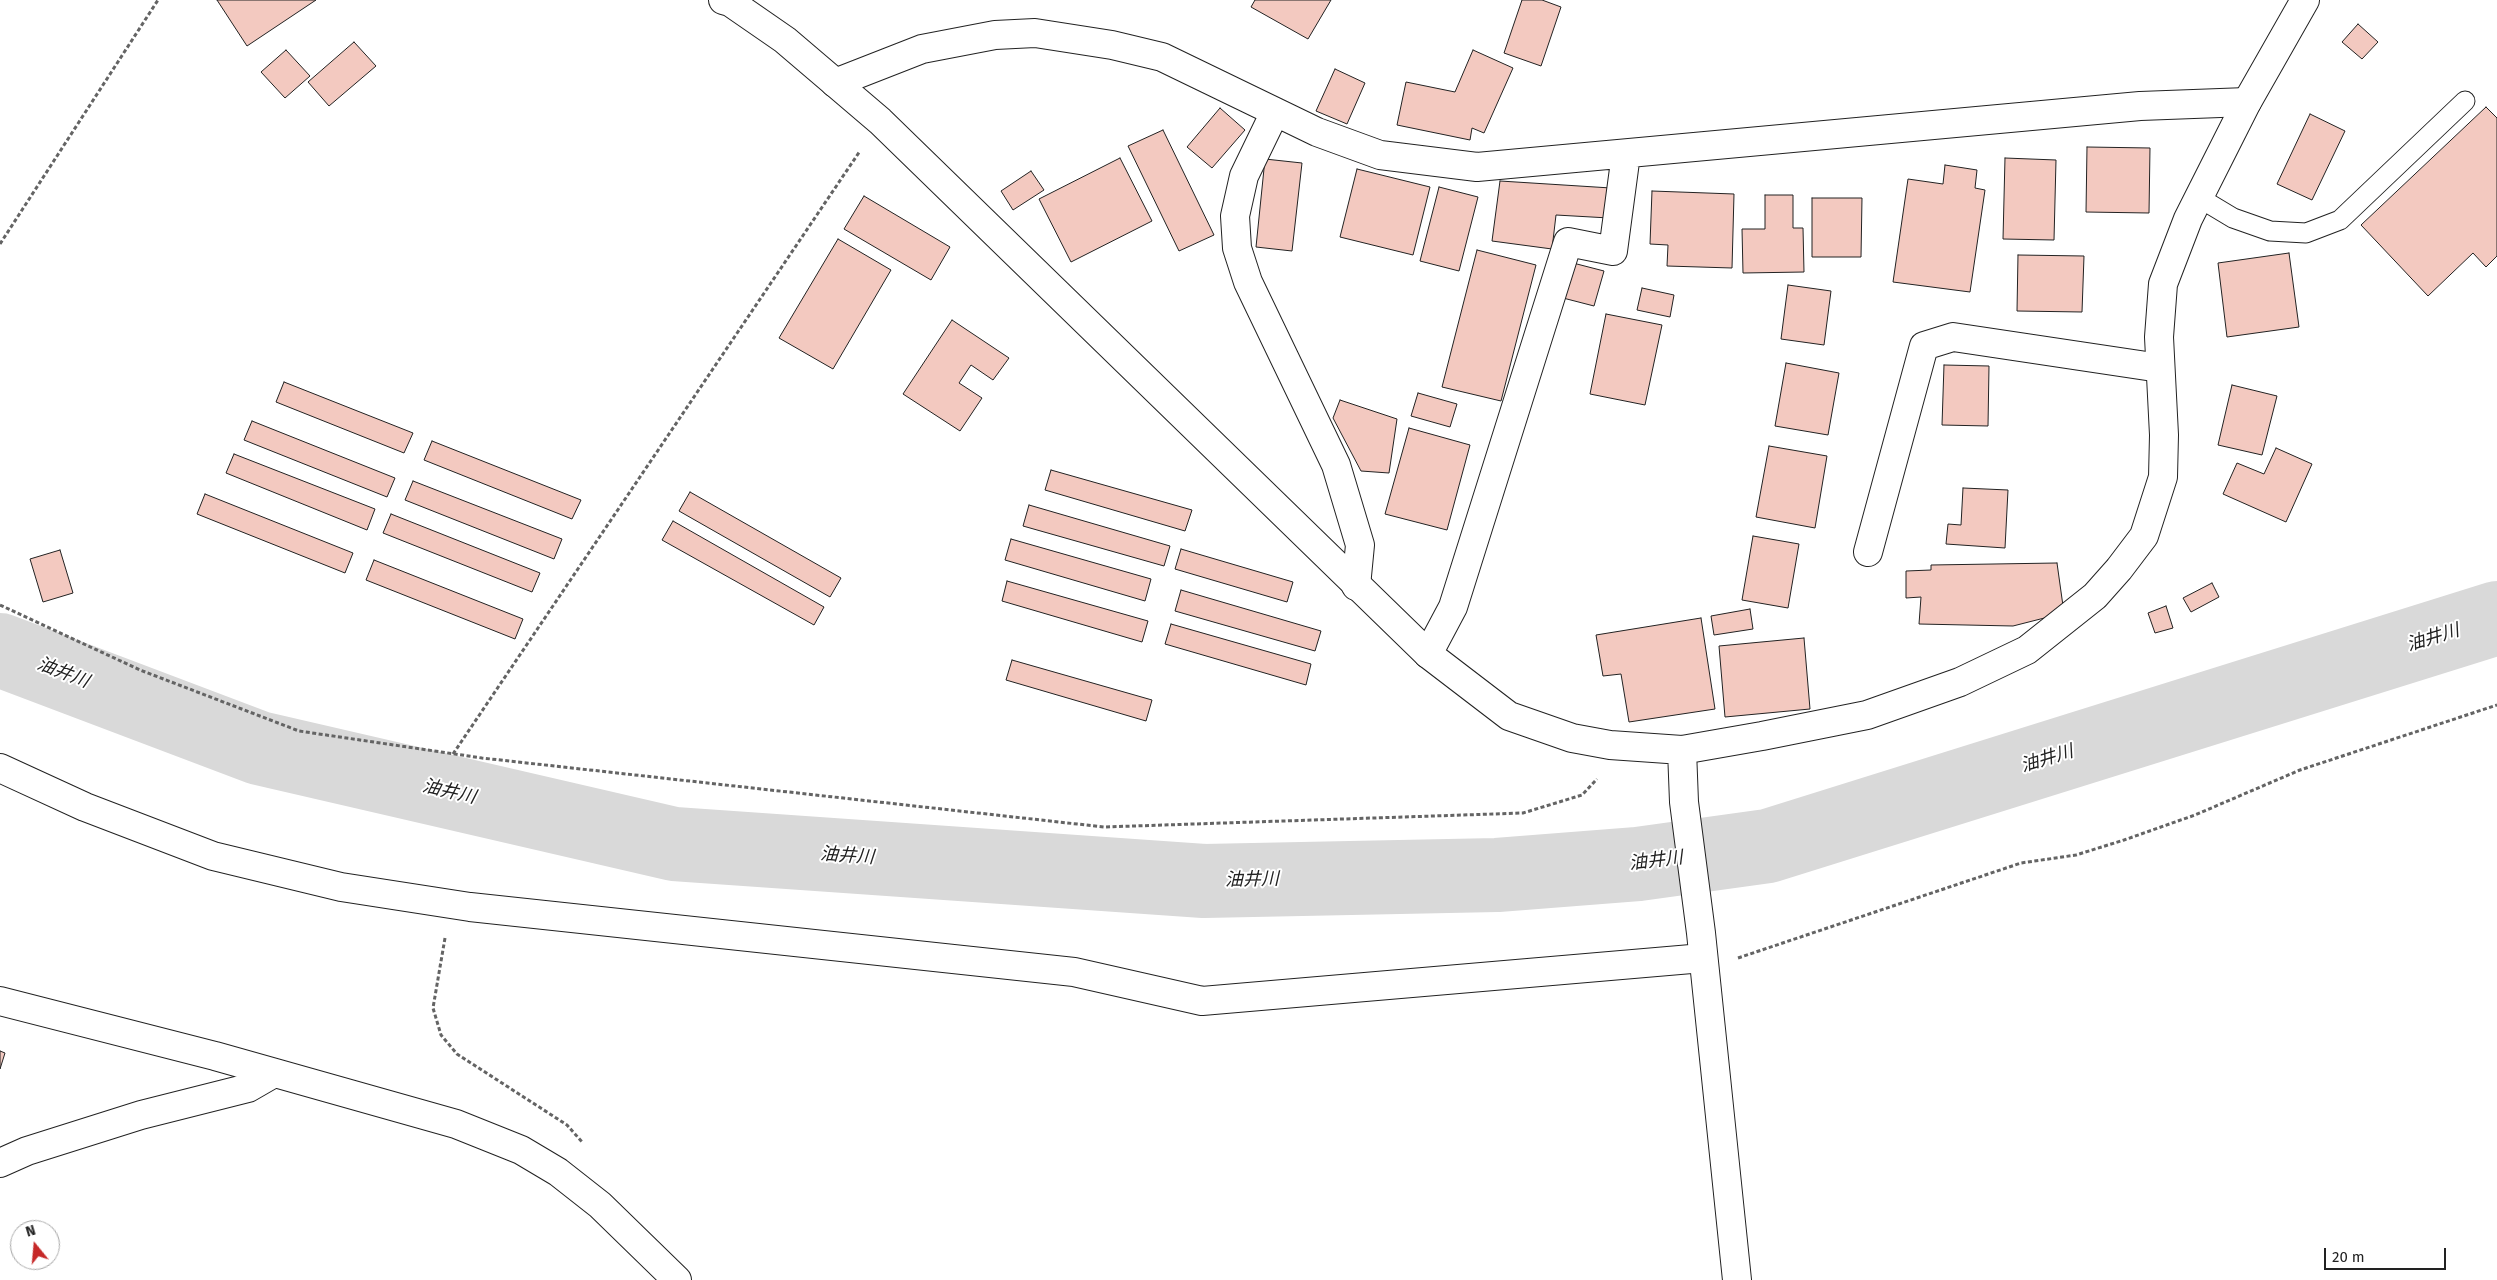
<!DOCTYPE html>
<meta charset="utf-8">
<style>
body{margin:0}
#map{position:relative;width:2497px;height:1280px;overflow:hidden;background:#fff;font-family:"Fira Sans",sans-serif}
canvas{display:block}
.north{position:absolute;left:10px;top:1220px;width:50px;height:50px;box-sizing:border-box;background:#fff;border:1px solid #a7a7a7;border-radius:50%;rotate:343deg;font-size:14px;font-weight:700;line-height:20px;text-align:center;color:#222}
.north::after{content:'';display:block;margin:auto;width:18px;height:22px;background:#c62828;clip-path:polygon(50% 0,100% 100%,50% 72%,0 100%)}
.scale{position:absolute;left:2324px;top:1248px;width:122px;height:22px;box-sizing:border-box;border:2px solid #222;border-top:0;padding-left:6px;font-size:15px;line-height:18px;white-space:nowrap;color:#222;-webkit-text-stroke:4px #fff;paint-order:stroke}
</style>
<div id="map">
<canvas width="2497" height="1280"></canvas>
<div class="north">N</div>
<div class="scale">20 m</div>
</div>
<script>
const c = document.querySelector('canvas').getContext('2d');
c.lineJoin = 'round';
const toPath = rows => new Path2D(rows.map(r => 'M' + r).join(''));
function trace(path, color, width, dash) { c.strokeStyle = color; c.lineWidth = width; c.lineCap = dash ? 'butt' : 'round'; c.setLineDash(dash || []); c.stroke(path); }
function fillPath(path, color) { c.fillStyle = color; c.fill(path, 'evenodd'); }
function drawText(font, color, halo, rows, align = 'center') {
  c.font = font + ' "Fira Sans","Noto Sans JP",sans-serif'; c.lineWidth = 4; c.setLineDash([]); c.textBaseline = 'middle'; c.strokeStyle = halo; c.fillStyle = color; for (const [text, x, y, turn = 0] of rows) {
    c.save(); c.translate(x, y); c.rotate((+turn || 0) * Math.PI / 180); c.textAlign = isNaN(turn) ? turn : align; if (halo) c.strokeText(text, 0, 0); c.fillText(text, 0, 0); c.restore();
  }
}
trace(toPath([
 [0,650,259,748,674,844,1204,881,1497,875,1638,864,1768,846,2497,618]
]), '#d9d9d9', 74);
const building = toPath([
 [217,0,316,0,247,46,217,0],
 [1255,0,1331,0,1308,39,1251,7,1255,0],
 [1522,0,1542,0,1561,7,1541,66,1504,53,1522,0],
 [2358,24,2378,42,2362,59,2342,42,2358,24],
 [354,42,376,66,329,106,308,82,354,42],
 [286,50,310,76,285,98,261,72,286,50],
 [1473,50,1513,68,1484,133,1472,128,1470,140,1397,125,1406,82,1455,92,1473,50],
 [1335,69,1365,83,1347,124,1316,111,1335,69],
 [2486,107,2497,118,2497,256,2486,267,2473,253,2428,296,2361,225,2486,107],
 [1220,108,1245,130,1212,168,1187,147,1220,108],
 [2310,114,2345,131,2312,200,2277,184,2310,114],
 [1163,130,1214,235,1179,251,1128,146,1163,130],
 [2087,147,2150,148,2149,213,2086,212,2087,147],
 [1120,158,1152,221,1071,262,1039,199,1120,158],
 [2005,158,2056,160,2054,240,2003,239,2005,158],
 [1265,159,1302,163,1292,251,1256,247,1265,159],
 [1945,165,1977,170,1975,188,1985,190,1970,292,1893,282,1908,179,1943,184,1945,165],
 [1357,169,1430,187,1413,255,1340,237,1357,169],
 [1031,171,1044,190,1013,210,1001,191,1031,171],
 [1500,181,1611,188,1609,218,1556,215,1552,249,1492,241,1500,181],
 [1439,187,1478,197,1459,271,1420,261,1439,187],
 [1652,191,1734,194,1732,268,1667,266,1668,245,1650,244,1652,191],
 [1765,195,1793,195,1793,228,1803,228,1804,272,1743,273,1742,229,1765,229,1765,195],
 [864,196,950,247,931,280,844,229,864,196],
 [1812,198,1862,198,1861,257,1812,257,1812,198],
 [838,239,891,270,833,369,779,338,838,239],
 [1477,250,1536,265,1501,401,1442,387,1477,250],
 [2289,253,2299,327,2227,337,2218,263,2289,253],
 [2018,255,2084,256,2082,312,2017,311,2018,255],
 [1573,263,1604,271,1594,306,1563,298,1573,263],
 [1788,285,1831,291,1824,345,1781,339,1788,285],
 [1642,288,1674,295,1670,317,1637,310,1642,288],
 [1606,314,1662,325,1645,405,1590,394,1606,314],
 [952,320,1009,358,993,380,971,365,959,383,982,398,960,431,903,394,952,320],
 [1786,363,1839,373,1828,435,1775,426,1786,363],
 [1944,365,1989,366,1988,426,1942,425,1944,365],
 [284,382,413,433,404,453,276,402,284,382],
 [2232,385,2277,396,2262,455,2218,445,2232,385],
 [1418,393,1457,404,1450,427,1411,416,1418,393],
 [1340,400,1397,419,1389,473,1361,471,1333,418,1340,400],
 [252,421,395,478,387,497,244,440,252,421],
 [1409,428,1470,445,1447,530,1385,514,1409,428],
 [432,441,581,500,572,519,424,460,432,441],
 [1769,446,1827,456,1815,528,1756,517,1769,446],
 [2276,448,2312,464,2286,522,2223,494,2237,463,2264,474,2276,448],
 [234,454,375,509,367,530,226,473,234,454],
 [1051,470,1192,510,1185,531,1045,490,1051,470],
 [413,481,562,539,554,559,405,500,413,481],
 [1963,488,2008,490,2005,548,1946,544,1948,524,1961,525,1963,488],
 [690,492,841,578,830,597,679,511,690,492],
 [205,494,353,553,345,573,197,514,205,494],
 [1029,505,1170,546,1164,566,1023,526,1029,505],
 [391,514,540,573,532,592,383,533,391,514],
 [673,521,824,607,814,625,662,540,673,521],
 [1753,536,1799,544,1788,608,1742,600,1753,536],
 [1011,539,1151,579,1145,601,1005,560,1011,539],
 [1181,549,1293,582,1287,602,1175,569,1181,549],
 [60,550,73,593,43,602,30,559,60,550],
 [374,560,523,619,515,639,366,580,374,560],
 [2057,563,2064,613,2013,626,1919,624,1921,597,1906,598,1906,571,1931,570,1931,565,2057,563],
 [1007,581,1148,621,1142,642,1002,601,1007,581],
 [2212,583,2219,597,2191,612,2183,598,2212,583],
 [1181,590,1321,631,1315,651,1175,611,1181,590],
 [2166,606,2173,628,2155,633,2148,613,2166,606],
 [1750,609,1753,629,1714,635,1711,616,1750,609],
 [1701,618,1715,709,1629,722,1621,674,1603,676,1596,635,1701,618],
 [1171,624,1311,664,1306,685,1165,644,1171,624],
 [1804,638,1810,709,1725,717,1719,646,1804,638],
 [1012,660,1152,700,1146,721,1006,680,1012,660],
 [0,1051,5,1053,0,1069,0,1051]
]);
fillPath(building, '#f3c9c0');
trace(building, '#222', 1);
const service = toPath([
 [2198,197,2233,218,2270,231,2306,233,2340,220,2465,101]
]);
const minor = toPath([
 [835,83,922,49,995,35,1035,33,1112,45,1162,57,1317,132,1380,155,1477,167,2140,106,2247,102],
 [1275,112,1244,176,1235,216,1237,248,1248,282,1336,465,1360,545,1356,586],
 [1868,552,1924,346,1953,337,2160,368],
 [1428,654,1453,607,1568,242,1613,251,1626,154],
 [0,768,85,807,213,856,341,887,470,907,1074,972,1202,1001,1703,958],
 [0,1001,215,1056,456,1124,521,1150,558,1172,600,1205,677,1280],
 [0,1163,27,1151,141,1115,248,1088,274,1073]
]);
const tertiary = toPath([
 [723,0,730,2,785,40,880,121,1428,654,1509,716,1572,738,1610,745,1682,750,1762,736,1867,715,1960,682,2027,650,2095,596,2119,569,2144,536,2163,477,2164,435,2159,337,2163,284,2188,219,2247,102,2305,0],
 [1682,750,1684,802,1701,933,1737,1280]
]);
trace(service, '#222', 21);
trace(minor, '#222', 30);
trace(tertiary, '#222', 30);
trace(toPath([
 [0,244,158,0],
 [0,605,140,670,299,731,482,758,1104,827,1523,813,1582,795,1597,779],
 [453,754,860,151],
 [445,938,433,1008,441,1035,457,1054,567,1125,583,1143],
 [1738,958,2021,863,2076,855,2124,840,2195,815,2300,770,2497,705]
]), '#646464', 3, [4, 2.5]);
trace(service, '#fff', 19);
trace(minor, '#fff', 28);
trace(tertiary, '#fff', 28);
drawText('italic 18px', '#222', '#fff', [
 ["油井川",2433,638,-17],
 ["油井川",63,673,21],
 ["油井川",2047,759,-17],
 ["油井川",449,792,13],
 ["油井川",847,856,4],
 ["油井川",1656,861,-7],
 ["油井川",1252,880,-1]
]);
</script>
